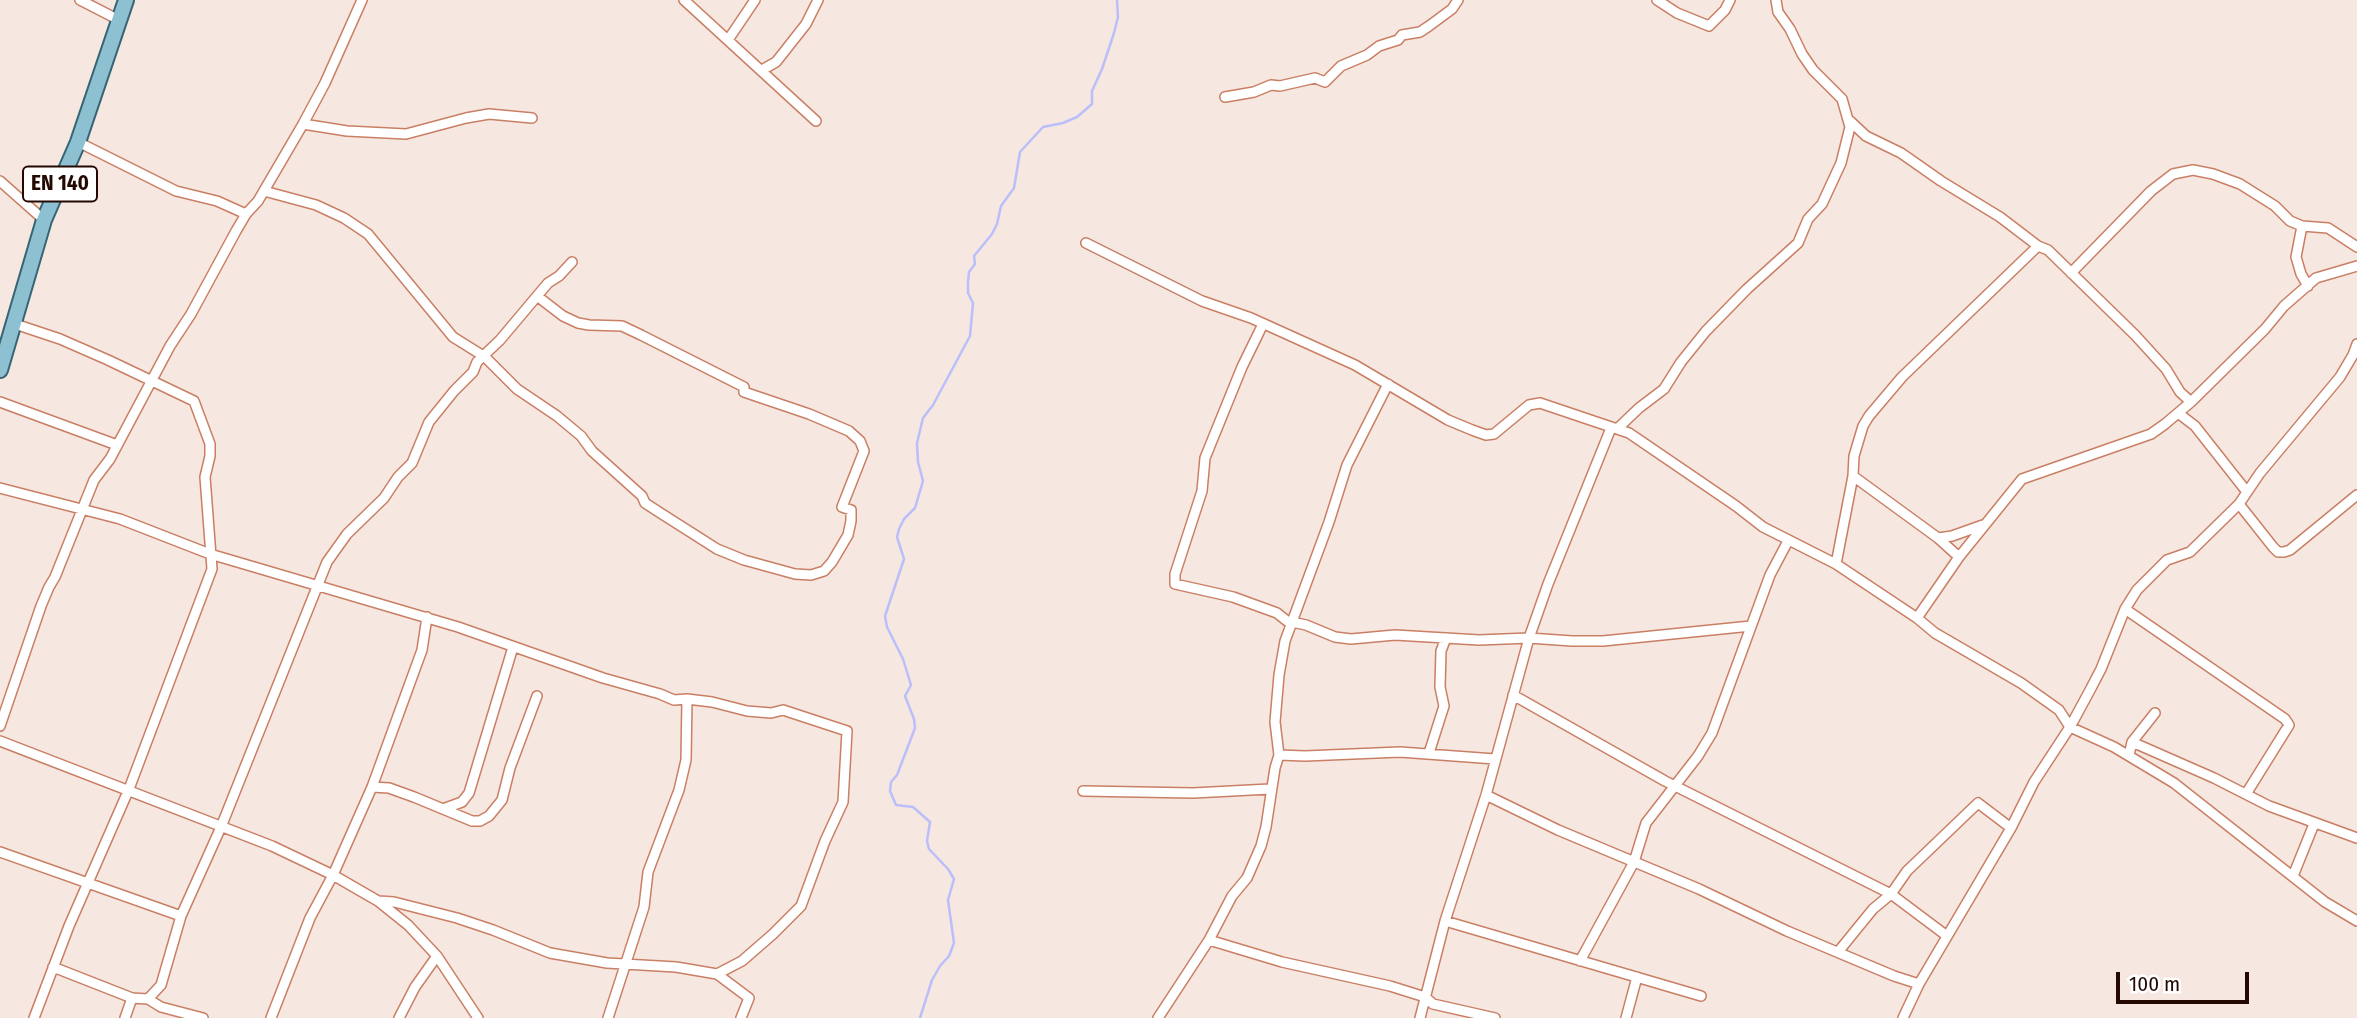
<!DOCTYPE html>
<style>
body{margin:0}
#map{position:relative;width:2357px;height:1018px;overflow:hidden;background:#f7e7e1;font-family:"Fira Sans Condensed",sans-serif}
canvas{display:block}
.scale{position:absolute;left:2116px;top:972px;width:133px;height:32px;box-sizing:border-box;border:4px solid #240902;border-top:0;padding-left:9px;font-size:21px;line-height:24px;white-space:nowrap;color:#240902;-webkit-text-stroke:5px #fff;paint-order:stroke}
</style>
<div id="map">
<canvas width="2357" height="1018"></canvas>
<div class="scale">100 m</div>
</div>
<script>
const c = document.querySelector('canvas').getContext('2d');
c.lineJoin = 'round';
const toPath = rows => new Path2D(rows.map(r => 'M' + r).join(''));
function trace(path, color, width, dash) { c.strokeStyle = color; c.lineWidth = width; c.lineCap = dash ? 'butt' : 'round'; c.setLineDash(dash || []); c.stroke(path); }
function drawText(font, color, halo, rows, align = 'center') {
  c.font = font + ' "Fira Sans Condensed",sans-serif'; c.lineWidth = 5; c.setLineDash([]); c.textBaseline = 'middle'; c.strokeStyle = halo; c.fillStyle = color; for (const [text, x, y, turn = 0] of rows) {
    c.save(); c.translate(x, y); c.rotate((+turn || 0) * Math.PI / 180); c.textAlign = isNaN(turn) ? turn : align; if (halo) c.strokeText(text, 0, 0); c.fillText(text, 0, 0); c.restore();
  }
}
trace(toPath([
 [920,1018,932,980,940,966,949,956,954,943,948,900,954,879,948,869,929,849,927,841,930,822,913,807,896,805,890,791,891,782,897,775,915,728,914,719,905,696,911,685,903,659,887,627,885,616,904,559,897,537,899,529,904,519,915,508,923,481,918,462,917,443,923,418,933,405,970,336,973,303,968,293,968,282,969,272,975,264,974,256,992,234,997,224,1001,206,1014,188,1020,152,1043,127,1063,123,1077,117,1092,104,1092,91,1102,69,1114,33,1118,17,1117,0]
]), '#babffa', 2.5);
const street = toPath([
 [80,0,119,20],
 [684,0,816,121],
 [1657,0,1677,13,1709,26,1725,10,1730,0],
 [728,40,755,0],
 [762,70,776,62,784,52,806,24,818,0],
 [1225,97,1254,92,1271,85,1280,86,1315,78,1325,82,1341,66,1367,55,1379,46,1398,40,1402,35,1420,32,1429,26,1452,9,1458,0],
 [1850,121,1866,136,1901,153,1941,181,2000,217,2038,246,2048,250,2135,335,2166,369,2180,392,2191,402],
 [303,124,347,131,406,134,466,118,489,114,532,118],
 [78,142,176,191,217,201,246,214],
 [0,181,44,220],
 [264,191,316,205,344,218,368,234,453,337,485,357,517,389,557,416,581,436,592,451,642,496,645,503,662,514,717,549,744,560,795,574,811,575,824,571,832,562,848,535,851,521,851,510,842,507,864,451,860,441,849,431,809,414,744,392,744,387,641,335,622,326,589,325,578,323,563,316,537,296],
 [2302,226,2296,257,2301,274,2308,286],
 [1086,243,1202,301,1251,318,1355,365,1448,420,1472,430,1486,435,1494,434,1529,405,1540,403,1629,433,1736,506,1763,527,1836,564,1917,618,1935,633,2021,683,2059,710,2070,727,2114,747,2174,783,2325,902,2357,921],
 [2071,273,2151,191,2173,174,2193,170,2213,174,2240,184,2275,206,2290,221,2302,226,2328,228,2357,247],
 [15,324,60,339,108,360,194,401,210,444,210,456,205,477,212,569,129,789,69,926,34,1018],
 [1263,324,1242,367,1205,458,1202,491,1175,574,1175,584,1233,597,1277,613,1287,621,1306,625,1335,637,1351,639,1395,635,1479,640,1529,638,1572,641,1603,641,1751,626],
 [0,402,117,445],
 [2178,413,2195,426,2247,492],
 [1617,429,1639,408,1664,389,1681,362,1706,331,1747,289,1798,243,1808,219,1822,204,1841,163,1850,127,1842,99,1813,70,1802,54,1790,29,1778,12,1776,0],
 [1853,476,1938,538,1959,557],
 [0,488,120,519,210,554,458,627,603,678,660,694,674,700,687,699,712,702,747,711,771,713,783,710,847,731,843,802,825,841,801,906,773,934,742,961,717,974],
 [2239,504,2273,547,2278,552,2284,552,2290,550,2357,495],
 [1938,538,1952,536,1983,525],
 [1836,564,1853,476,1854,456,1863,426,1869,416,1902,377,2038,246],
 [2125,609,2285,719,2289,725,2246,794],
 [1917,618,1959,557,2022,479,2151,434,2165,424,2191,402,2265,329,2284,306,2316,278,2357,266],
 [1513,695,1665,781,1891,894,1947,936],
 [0,726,41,606,49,587,55,577,94,480,110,459,170,346,191,314,236,231,246,214,258,201,303,124,325,83,362,0],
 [0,741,272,846,333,875,378,901,408,925,437,956,478,1018],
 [2132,742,2214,778,2269,806,2357,838],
 [1429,753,1444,706,1440,687,1441,651,1446,638],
 [1279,755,1305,756,1400,752,1495,759],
 [2129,755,2132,742,2155,713],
 [372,787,389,788,414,797,472,821,480,821,489,816,502,800,510,768,537,696],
 [1083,791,1193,793,1270,789],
 [1486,795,1558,830,1699,889,1787,931,1894,976,1919,984],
 [443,809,462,802,469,793,513,647],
 [0,852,181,916],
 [2293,876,2314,824],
 [378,901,394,902,457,918,493,930,550,953,607,963,676,967,717,974,749,998,741,1018],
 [1445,921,1701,996],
 [1209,940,1282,962,1390,986,1425,997,1433,1004,1495,1018],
 [1838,952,1873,909,1891,894,1907,871,1978,803,2011,828],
 [1580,961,1634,862,1646,823,1698,756,1712,733,1770,575,1788,541],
 [53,967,132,998,148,999,161,1007,203,1018],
 [148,999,161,985,181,916,221,827,327,562,347,534,384,498,398,477,412,463,429,422,454,391,473,372,477,362,500,340,548,283,559,276,572,262],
 [125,1018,132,998],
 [271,1018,310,918,333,875,372,787,422,650,427,617],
 [399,1018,415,987,437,956],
 [608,1018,644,907,648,872,679,790,686,760,687,699],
 [1158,1018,1209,940,1232,896,1247,878,1261,846,1266,827,1275,768,1279,755,1275,722,1279,675,1285,641,1329,522,1347,465,1388,384],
 [1420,1018,1445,921,1486,795,1529,638,1548,584,1611,428],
 [1626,1018,1637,977],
 [1903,1018,1919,984,2011,828,2034,782,2070,727,2089,692,2101,669,2125,609,2137,590,2167,560,2190,552,2239,504,2260,473,2340,377,2353,355,2357,344]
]);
const primary = toPath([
 [0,370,44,220,78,142,126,0]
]);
trace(street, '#c97f64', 12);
trace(primary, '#376574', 18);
trace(street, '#fff', 9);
trace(primary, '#8dc1d1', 14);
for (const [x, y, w] of [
 [60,184,74]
]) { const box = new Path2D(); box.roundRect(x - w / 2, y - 17.5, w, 35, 5); c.fillStyle = '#fff'; c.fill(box); trace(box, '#240902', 2); }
drawText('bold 21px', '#240902', null, [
 ["EN 140",60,184]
]);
</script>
